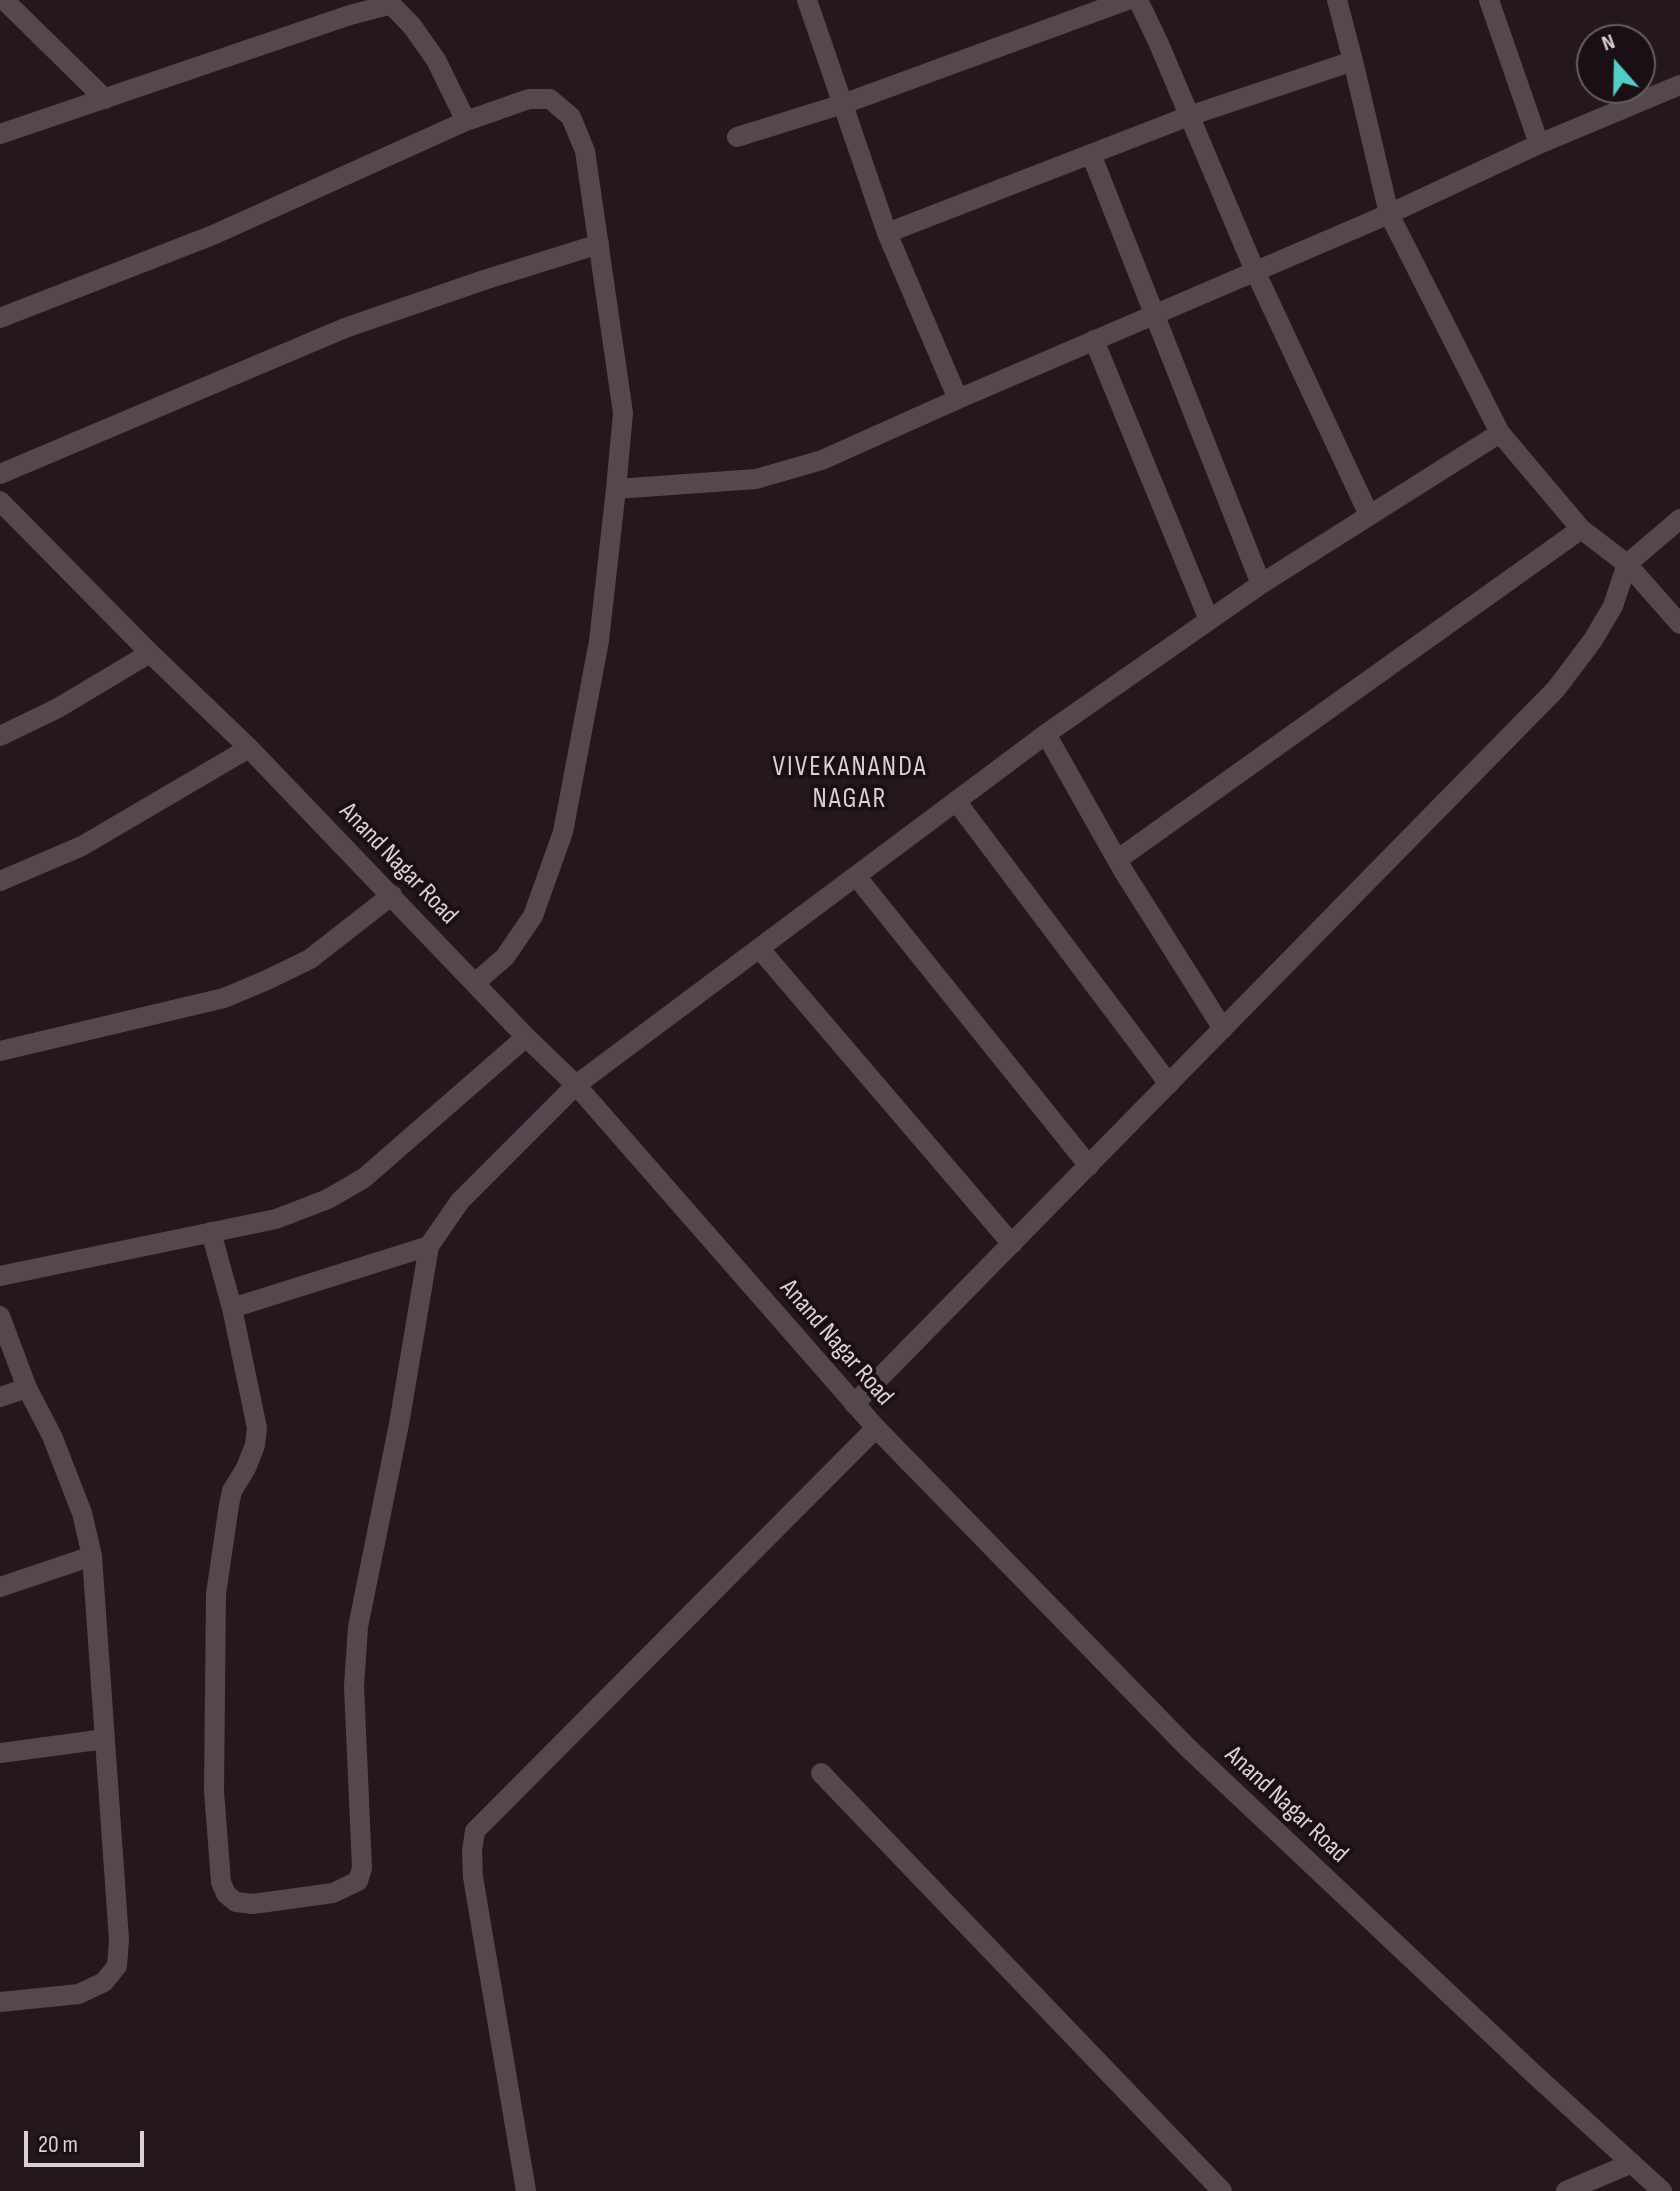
<!DOCTYPE html>
<style>
body{margin:0}
#map{position:relative;width:1680px;height:2191px;overflow:hidden;background:#24181e;font-family:"Sofia Sans Condensed",sans-serif}
canvas{display:block}
.north{position:absolute;left:1576px;top:24px;width:80px;height:80px;box-sizing:border-box;background:#1a0f15;border:2px solid #675d62;border-radius:50%;rotate:340deg;font-size:22px;font-weight:700;line-height:32px;text-align:center;color:#dad1d5}
.north::after{content:'';display:block;margin:auto;width:28px;height:36px;background:#54cdc7;clip-path:polygon(50% 0,100% 100%,50% 72%,0 100%)}
.scale{position:absolute;left:24px;top:2131px;width:120px;height:36px;box-sizing:border-box;border:4px solid #dad1d5;border-top:0;padding-left:10px;font-size:24px;line-height:28px;white-space:nowrap;color:#dad1d5;-webkit-text-stroke:6px #1a0f15;paint-order:stroke}
</style>
<div id="map">
<canvas width="1680" height="2191"></canvas>
<div class="north">N</div>
<div class="scale">20 m</div>
</div>
<script>
const c = document.querySelector('canvas').getContext('2d');
c.lineJoin = 'round';
const toPath = rows => new Path2D(rows.map(r => 'M' + r).join(''));
function trace(path, color, width, dash) { c.strokeStyle = color; c.lineWidth = width; c.lineCap = dash ? 'butt' : 'round'; c.setLineDash(dash || []); c.stroke(path); }
function drawText(font, color, halo, rows, align = 'center') {
  c.font = font + ' "Sofia Sans Condensed",sans-serif'; c.lineWidth = 8; c.setLineDash([]); c.textBaseline = 'middle'; c.strokeStyle = halo; c.fillStyle = color; for (const [text, x, y, turn = 0] of rows) {
    c.save(); c.translate(x, y); c.rotate((+turn || 0) * Math.PI / 180); c.textAlign = isNaN(turn) ? turn : align; if (halo) c.strokeText(text, 0, 0); c.fillText(text, 0, 0); c.restore();
  }
}
trace(toPath([
 [4,0,105,99],
 [387,0,412,26,436,60,466,121],
 [807,0,887,233,958,399],
 [1138,0,1159,44,1255,271,1369,515],
 [1337,0,1353,61,1389,214,1500,433,1581,529,1627,564,1680,624],
 [1489,0,1539,144],
 [0,134,350,15,392,4],
 [737,137,843,104,1127,0],
 [1091,154,1261,584],
 [887,233,1189,116,1353,61],
 [0,318,213,235,466,121,529,99,550,99,571,117,585,151,623,413,616,489,599,641,563,832,533,916,505,957,476,982],
 [1094,340,1209,620],
 [0,474,345,328,484,280,599,244],
 [616,489,756,479,822,460,958,399,1389,214,1539,144,1680,85],
 [0,501,150,653,249,748,526,1037,576,1085,876,1428,1187,1747,1535,2075,1662,2191],
 [1046,734,1124,872,1223,1029],
 [0,736,58,708,150,653],
 [956,801,1169,1084],
 [1117,860,1581,529],
 [856,876,1089,1166],
 [0,881,82,846,249,748],
 [759,948,1012,1244],
 [0,1051,224,998,267,980,310,959,392,895],
 [211,1232,232,1308,257,1428,255,1445,246,1468,232,1491,229,1505,216,1594,214,1791,221,1882,226,1894,236,1902,253,1904,333,1893,358,1881,362,1868,354,1686,358,1627,399,1424,429,1246,460,1201,576,1085,1046,734,1261,584,1500,433],
 [0,1276,276,1219,328,1199,364,1178,526,1037],
 [232,1308,429,1246],
 [0,1316,27,1388,52,1436,82,1513,92,1556,119,1940,117,1966,104,1982,79,1994,0,2002],
 [0,1397,27,1388],
 [854,1404,1556,689,1593,640,1613,606,1627,564,1680,519],
 [0,1587,92,1556],
 [0,1753,105,1739],
 [821,1773,1222,2191],
 [526,2191,473,1877,472,1851,475,1831,876,1428],
 [1566,2191,1632,2163]
]), '#55474e', 20);
drawText('26px', '#dad1d5', '#1a0f15', [
 ["Anand Nagar Road",398,864,46],
 ["Anand Nagar Road",836,1343,49],
 ["Anand Nagar Road",1286,1805,43]
]);
c.letterSpacing = '2px';
drawText('28px', '#dad1d5', '#1a0f15', [
 ["VIVEKANANDA",850,768],
 ["NAGAR",850,800]
]);
c.letterSpacing = '0px';
</script>
